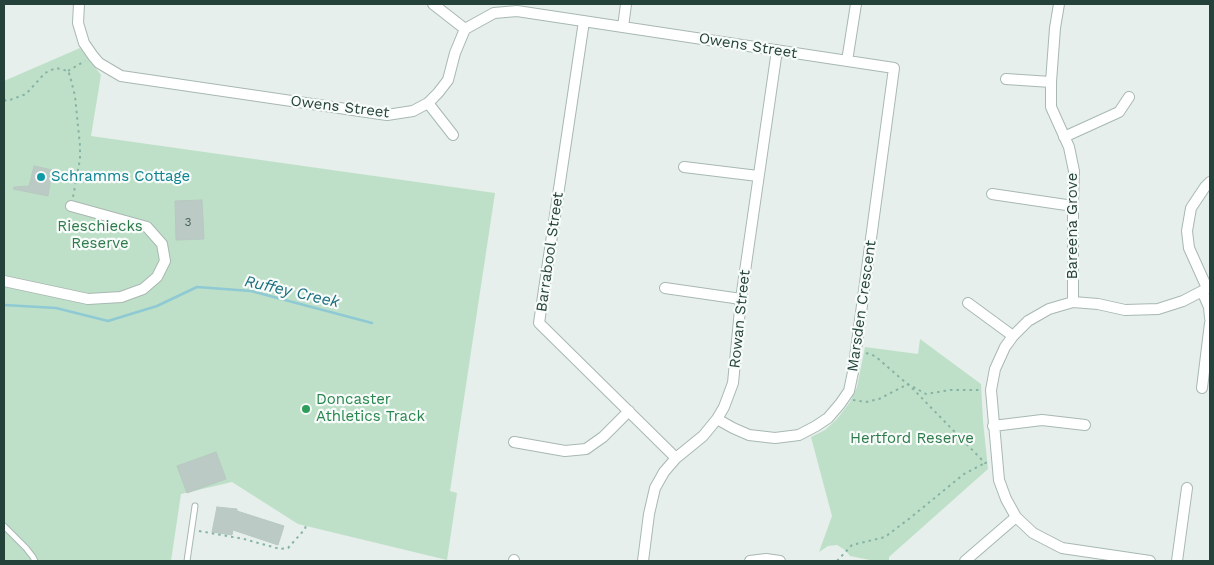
<!DOCTYPE html>
<style>
body{margin:0}
#map{position:relative;width:1214px;height:565px;overflow:hidden;background:#e6efeb;font-family:"Work Sans",sans-serif}
canvas{display:block}
.frame{position:absolute;inset:0;border:5px solid #24423a;pointer-events:none}
</style>
<div id="map">
<canvas width="1214" height="565"></canvas>
<div class="frame"></div>
</div>
<script>
const c = document.querySelector('canvas').getContext('2d');
c.lineJoin = 'round';
function fillPath(path, color) { c.fillStyle = color; c.fill(path, 'evenodd'); }
const toPath = rows => new Path2D(rows.map(r => 'M' + r).join(''));
function trace(path, color, width, dash) { c.strokeStyle = color; c.lineWidth = width; c.lineCap = dash ? 'butt' : 'round'; c.setLineDash(dash || []); c.stroke(path); }
function drawText(font, color, halo, rows, align = 'center') {
  c.font = font + ' "Work Sans",sans-serif'; c.lineWidth = 4.5; c.setLineDash([]); c.textBaseline = 'middle'; c.strokeStyle = halo; c.fillStyle = color; for (const [text, x, y, turn = 0] of rows) {
    c.save(); c.translate(x, y); c.rotate((+turn || 0) * Math.PI / 180); c.textAlign = isNaN(turn) ? turn : align; if (halo) c.strokeText(text, 0, 0); c.fillText(text, 0, 0); c.restore();
  }
}
fillPath(toPath([
 [80,48,101,75,91,136,495,193,450,491,457,493,447,560,298,524,232,482,181,494,171,561,4,561,4,81],
 [920,339,981,384,983,421,988,469,889,557,889,561,875,561,850,556,845,550,837,545,828,546,819,552,832,516,811,437,825,430,837,419,850,402,857,387,865,347,918,354]
]), '#bfe0c8');
trace(toPath([
 [4,305,56,308,108,321,157,306,197,287,251,291,372,323]
]), '#8ec9d4', 2.5);
const building = toPath([
 [34,166,52,170,48,196,13,189,14,187,29,186,34,166],
 [202,200,204,239,176,240,175,201,202,200],
 [216,452,226,479,187,493,177,466,216,452],
 [217,507,237,509,237,511,284,526,278,545,233,530,232,535,212,532,217,507]
]);
fillPath(building, '#bbcac4');
trace(building, '#b8c9c2', 1);
const service = toPath([
 [4,526,26,548,33,557,35,561],
 [187,561,195,506]
]);
const minor = toPath([
 [79,4,78,23,84,43,93,56,99,63,121,76,387,115,413,111,428,103,438,93,448,80,455,53,465,29,494,13,517,11,894,68,853,372,849,391,840,404,828,418,816,426,799,435,775,438,749,435,733,428,717,419],
 [433,4,465,29],
 [1059,4,1055,28,1051,82,1051,107,1069,147,1074,171,1073,206,1073,302],
 [584,21,539,323,676,458],
 [623,27,626,4],
 [847,61,856,4],
 [1006,79,1051,82],
 [428,103,453,135],
 [1064,137,1119,112,1129,97],
 [684,167,758,176],
 [992,194,1073,206],
 [4,281,88,299,121,297,143,289,157,277,165,261,162,244,147,227,71,206],
 [665,288,741,299],
 [1207,288,1189,248,1187,231,1191,208,1205,187,1210,182],
 [1202,291,1209,307,1210,318],
 [968,303,1013,336],
 [1202,388,1210,323],
 [993,426,1042,420,1085,425],
 [514,442,565,451,586,449,603,437,629,411],
 [514,561,514,560],
 [643,561,649,514,655,488,664,472,676,458,703,436,717,419,724,407,733,383,741,299,777,50],
 [750,561,766,559,780,561],
 [965,561,1016,517],
 [1150,561,1062,548,1033,533,1016,517,1006,499,999,480,991,390,995,369,1005,347,1013,336,1028,321,1049,309,1073,302,1098,304,1125,310,1158,309,1183,301,1210,287],
 [1177,561,1187,488]
]);
trace(service, '#a8b8b2', 7);
trace(minor, '#a8b8b2', 12);
trace(toPath([
 [68,71,85,61],
 [4,100,7,101,26,94,45,73,56,68,68,71,70,76,75,96,80,146,80,159,73,197],
 [866,353,875,356,913,389,985,463,989,462],
 [853,400,866,402,879,399,908,384,926,394,950,390,982,390],
 [199,531,244,539,280,549,288,548,305,529,306,525],
 [837,561,852,545,885,537,910,518,964,474,985,463]
]), '#86b3a5', 2, [2.5, 4]);
trace(service, '#fff', 5);
trace(minor, '#fff', 10);
for (const [x, y, r, color] of [
 [41,177,5,"#0f9aa8"],
 [306,409,5,"#2e9e5b"]
]) { const dot = new Path2D(); dot.arc(x, y, r, 0, 2 * Math.PI); c.fillStyle = color; c.fill(dot); trace(dot, '#f7fbf9', 2); }
drawText('12px', '#4a645c', null, [
 ["3",188,222]
]);
drawText('15px', '#24423a', '#f7fbf9', [
 ["Owens Street",748,46,9],
 ["Owens Street",340,107,7],
 ["Bareena Grove",1073,226,-90],
 ["Barrabool Street",550,252,-82],
 ["Marsden Crescent",862,306,-82],
 ["Rowan Street",740,319,-84]
]);
drawText('15px', '#0d838f', '#f7fbf9', [
 ["Schramms Cottage",51,177]
], 'left');
drawText('15px', '#2d7a4b', '#f7fbf9', [
 ["Rieschiecks",100,227],
 ["Reserve",100,244],
 ["Hertford Reserve",912,439]
]);
drawText('15px', '#27864d', '#f7fbf9', [
 ["Doncaster",316,400],
 ["Athletics Track",316,417]
], 'left');
drawText('italic 16px', '#1c6f80', '#f7fbf9', [
 ["Ruffey Creek",292,292,13]
]);
</script>
